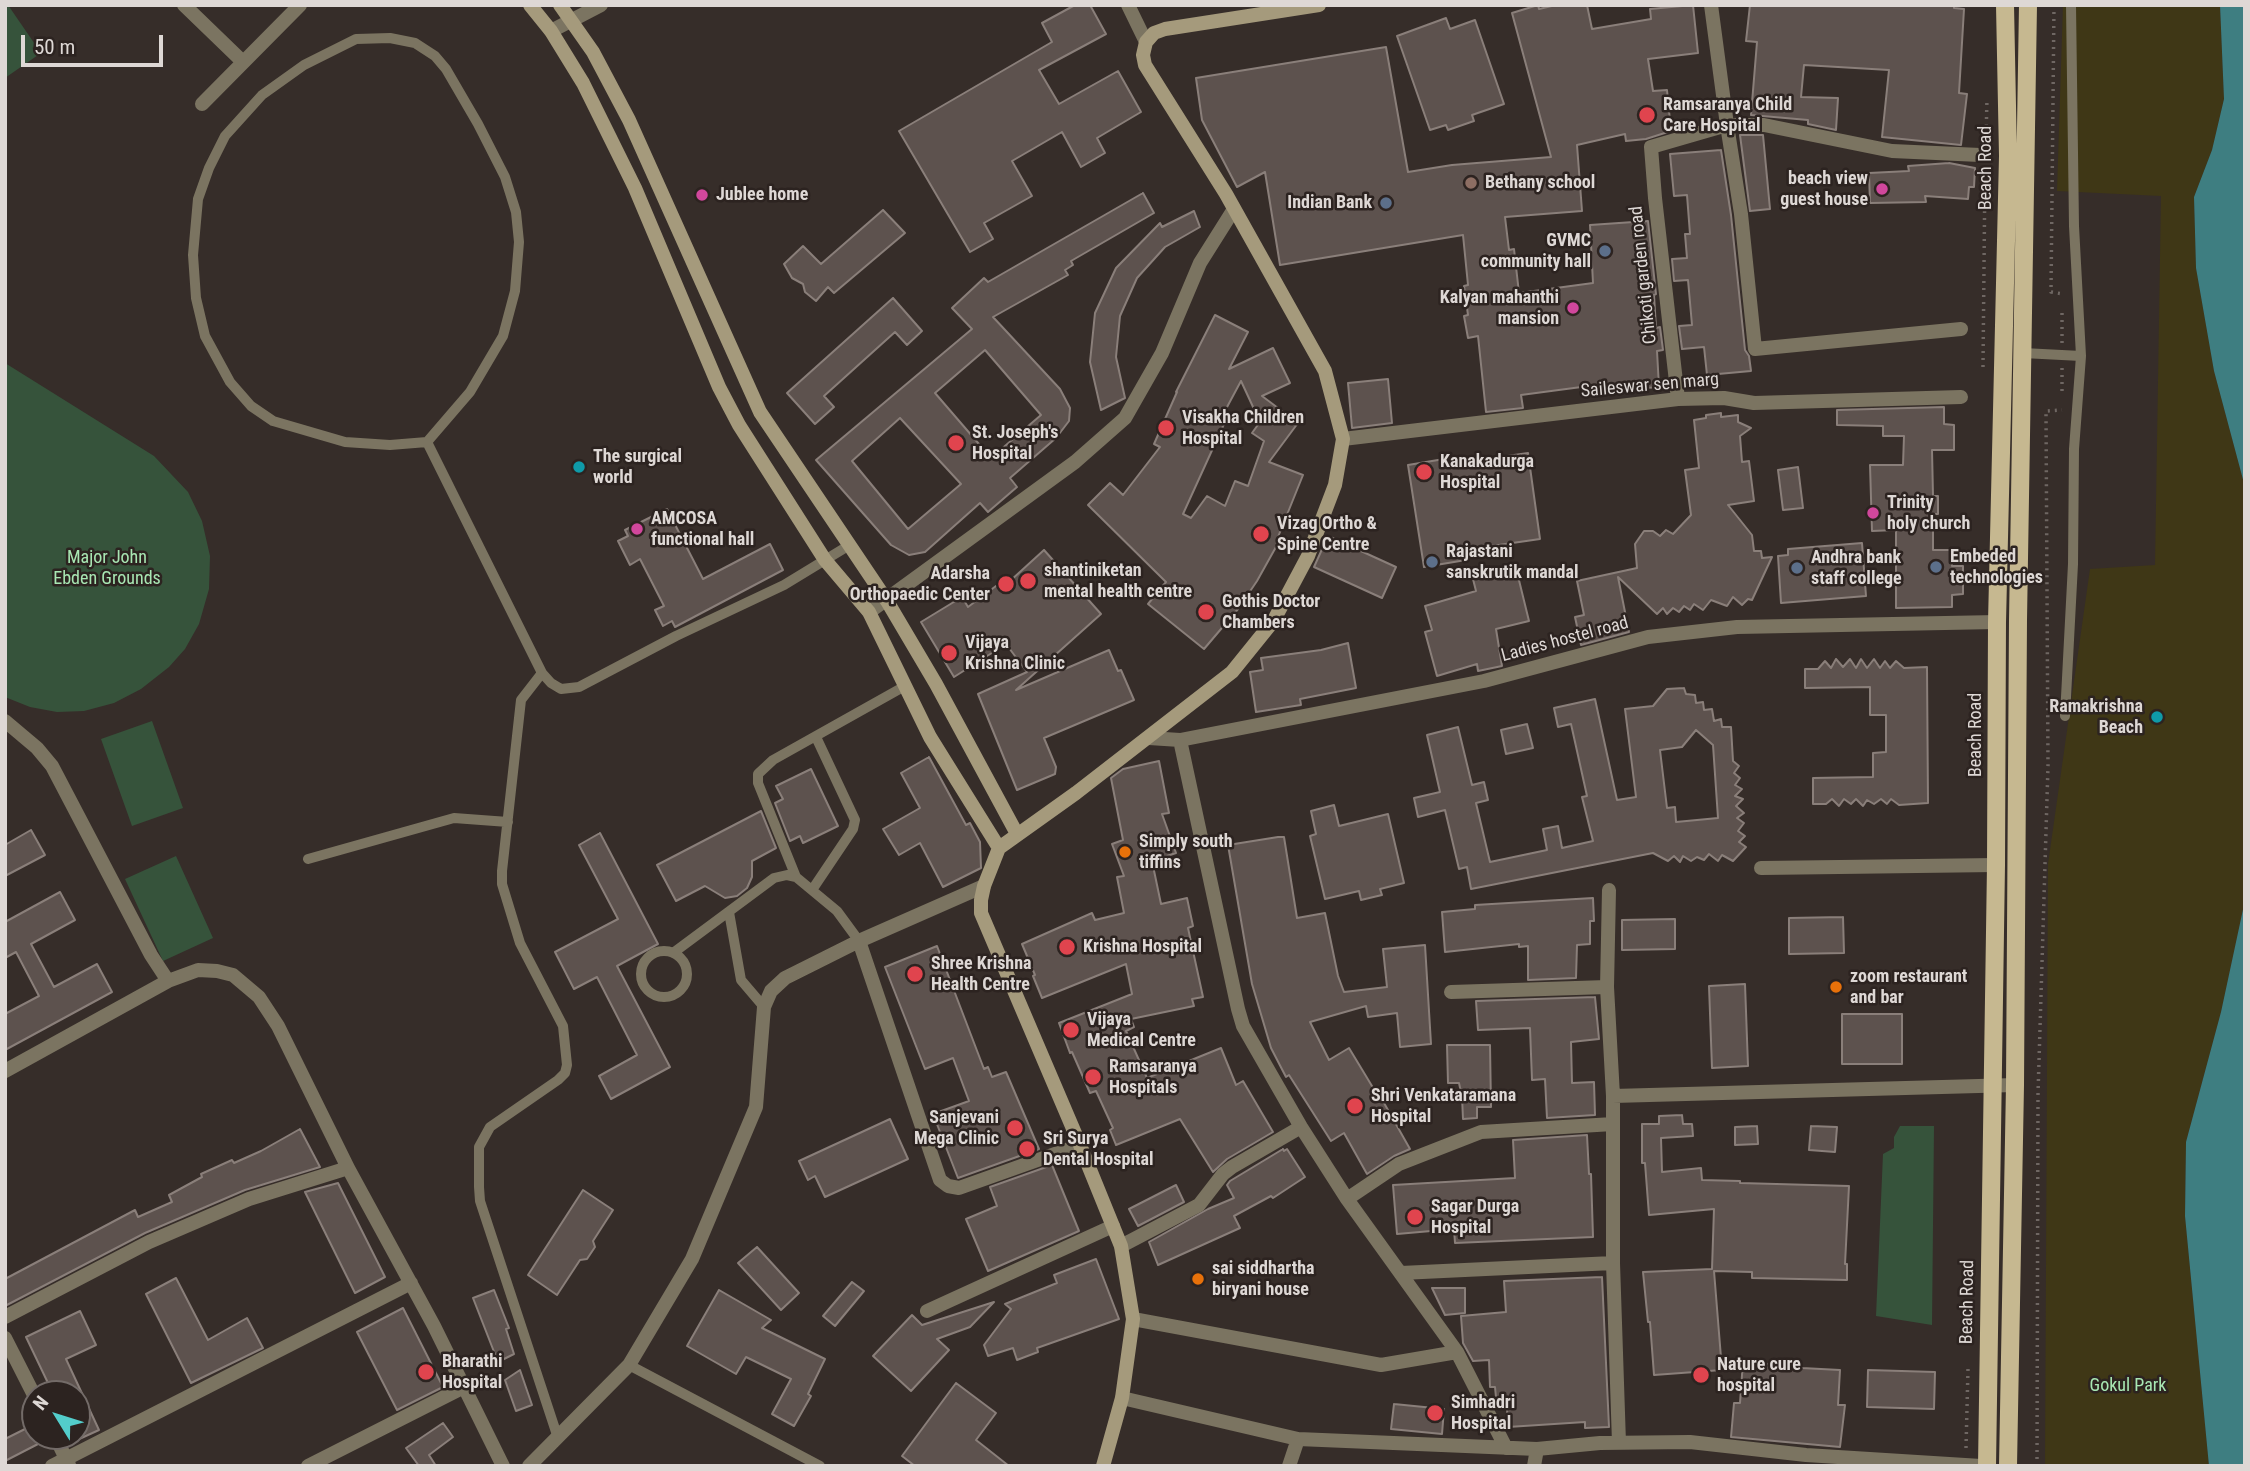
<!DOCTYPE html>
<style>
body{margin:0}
#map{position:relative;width:2250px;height:1471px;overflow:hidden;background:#362d29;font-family:"Roboto Condensed",sans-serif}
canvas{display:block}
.frame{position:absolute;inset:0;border:7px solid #ded8d5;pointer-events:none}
.north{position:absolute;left:21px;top:1380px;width:70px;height:70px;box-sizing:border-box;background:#2c2320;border:2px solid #736b68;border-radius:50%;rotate:308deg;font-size:19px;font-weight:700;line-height:28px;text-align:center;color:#ded8d5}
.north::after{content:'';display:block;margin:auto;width:24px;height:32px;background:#53cdcb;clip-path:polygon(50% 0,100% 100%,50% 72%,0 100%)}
.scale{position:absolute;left:21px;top:35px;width:142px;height:32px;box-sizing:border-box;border:4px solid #ded8d5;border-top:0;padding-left:9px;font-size:21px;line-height:24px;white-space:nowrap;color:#ded8d5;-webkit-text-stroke:5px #2c2320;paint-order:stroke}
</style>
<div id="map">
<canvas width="2250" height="1471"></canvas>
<div class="frame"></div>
<div class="north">N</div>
<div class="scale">50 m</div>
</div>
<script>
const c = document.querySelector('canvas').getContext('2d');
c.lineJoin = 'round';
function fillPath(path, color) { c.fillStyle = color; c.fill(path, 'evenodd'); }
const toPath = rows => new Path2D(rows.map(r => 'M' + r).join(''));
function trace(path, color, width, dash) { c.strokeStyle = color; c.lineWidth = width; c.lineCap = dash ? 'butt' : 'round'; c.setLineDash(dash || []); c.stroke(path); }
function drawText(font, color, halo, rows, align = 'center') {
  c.font = font + ' "Roboto Condensed",sans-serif'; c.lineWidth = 5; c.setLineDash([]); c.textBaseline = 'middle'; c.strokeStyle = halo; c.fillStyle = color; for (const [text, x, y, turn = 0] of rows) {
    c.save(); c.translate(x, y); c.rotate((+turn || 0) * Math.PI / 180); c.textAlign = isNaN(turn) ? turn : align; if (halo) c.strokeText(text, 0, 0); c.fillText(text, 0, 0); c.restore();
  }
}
fillPath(toPath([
 [5,5,8,5,41,53,5,78],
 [5,363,154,456,188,492,202,521,210,556,209,589,199,624,185,649,169,667,141,689,114,703,84,711,57,712,30,707,5,697],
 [152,721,183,808,132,826,101,739],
 [176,856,213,938,163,961,125,879],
 [1900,1126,1934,1126,1932,1325,1876,1316,1883,1154,1894,1148,1894,1137]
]), '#36533b');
fillPath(toPath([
 [2063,5,2220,5,2224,99,2212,150,2194,197,2196,268,2214,371,2245,487,2245,900,2221,1012,2186,1142,2185,1216,2209,1466,2045,1466,2048,864,2090,569,2155,565,2161,196,2057,191]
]), '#3f3716');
fillPath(toPath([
 [2220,5,2245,5,2245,487,2214,371,2196,268,2194,197,2212,150,2224,99],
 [2245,900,2245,1466,2209,1466,2185,1216,2186,1142,2221,1012]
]), '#3e7e81');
const building = toPath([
 [1075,5,1090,5,1106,34,1039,70,1059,104,1118,71,1141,112,1097,138,1105,153,1081,167,1062,132,1012,161,1032,196,984,223,993,239,970,252,899,131,1052,42,1042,23,1075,5],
 [1538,5,1539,9,1556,5,1587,5,1592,29,1651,19,1650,9,1693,5,1698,53,1648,59,1653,91,1667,90,1671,131,1646,139,1626,141,1625,134,1577,145,1582,211,1505,217,1509,250,1514,249,1519,293,1593,283,1590,225,1648,221,1656,294,1654,295,1656,328,1660,327,1663,350,1657,351,1659,387,1605,391,1604,384,1521,395,1523,408,1486,412,1478,336,1468,338,1464,316,1468,315,1464,286,1468,285,1463,235,1280,265,1265,172,1237,187,1202,120,1196,78,1386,47,1408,172,1452,165,1551,157,1512,13,1538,5],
 [1750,5,1954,5,1954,8,1964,9,1959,93,1967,94,1961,145,1882,137,1889,70,1804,65,1801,97,1838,98,1836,130,1808,124,1808,120,1751,115,1757,42,1746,41,1750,5],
 [1446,18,1450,29,1475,20,1504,104,1472,115,1474,121,1448,130,1446,125,1430,130,1397,36,1446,18],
 [1740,135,1763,135,1770,209,1750,211,1740,135],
 [1721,150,1731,215,1745,350,1749,356,1751,371,1707,375,1704,347,1682,349,1679,326,1692,325,1688,280,1674,281,1672,259,1687,258,1685,234,1690,234,1687,195,1674,196,1670,154,1721,150],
 [1949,163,1975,168,1974,187,1969,187,1968,199,1925,196,1926,202,1870,203,1869,173,1909,171,1908,166,1949,163],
 [1143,193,1154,213,1071,261,1073,265,1065,270,1068,275,993,317,1060,389,1070,408,1069,421,1056,438,1010,478,1017,487,988,512,980,503,925,552,909,555,891,545,816,460,972,329,952,308,984,278,988,282,1143,193],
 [985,350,1041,415,991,458,935,393,985,350],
 [900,418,961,484,908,529,852,461,900,418],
 [883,210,905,233,834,293,828,287,816,301,805,292,803,284,792,278,784,264,803,246,821,264,883,210],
 [1194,211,1200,227,1165,247,1137,278,1120,316,1116,357,1125,398,1101,410,1090,362,1095,313,1116,268,1160,223,1162,227,1194,211],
 [893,298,922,331,907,345,895,332,824,396,834,407,815,424,787,393,893,298],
 [1215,315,1248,332,1229,369,1273,348,1290,383,1262,396,1298,423,1269,462,1303,475,1278,537,1281,538,1257,581,1238,609,1204,649,1148,604,1166,582,1088,505,1110,483,1123,495,1160,447,1154,444,1177,392,1176,392,1215,315],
 [1241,381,1260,422,1252,433,1264,441,1248,486,1235,481,1225,506,1207,496,1191,518,1183,514,1224,424,1219,422,1241,381],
 [1388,379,1392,423,1352,428,1348,383,1388,379],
 [1944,407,1944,424,1954,425,1954,450,1932,450,1933,496,1938,496,1938,514,1933,514,1933,550,1952,550,1952,566,1963,566,1963,594,1952,595,1952,607,1896,608,1896,530,1872,531,1870,465,1903,465,1904,436,1883,436,1883,426,1837,425,1837,410,1944,407],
 [1721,413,1721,417,1738,415,1738,422,1751,428,1740,436,1742,462,1749,461,1754,501,1728,505,1752,535,1754,551,1761,551,1762,558,1772,557,1752,600,1748,599,1742,605,1733,597,1727,606,1711,600,1703,610,1694,604,1690,610,1684,606,1679,612,1673,608,1667,614,1663,608,1657,614,1618,577,1629,632,1581,645,1575,617,1584,615,1577,581,1637,568,1635,544,1644,531,1653,531,1660,536,1666,530,1673,534,1691,515,1685,470,1699,468,1694,420,1706,418,1706,415,1721,413],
 [1528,453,1540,539,1464,550,1466,560,1424,567,1408,465,1450,458,1451,464,1528,453],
 [1798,467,1803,508,1783,510,1778,470,1798,467],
 [667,509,703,579,770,544,783,570,675,627,672,621,663,626,655,610,664,606,640,559,630,565,618,541,628,536,625,530,667,509],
 [1328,536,1396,567,1382,598,1314,567,1328,536],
 [1862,543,1866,596,1781,603,1778,556,1788,555,1788,549,1862,543],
 [1044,550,1101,614,1016,690,1109,650,1118,671,1121,670,1134,700,1044,738,1056,767,1055,774,1017,790,978,694,1027,672,1006,644,954,677,921,622,962,597,968,607,1008,577,1010,581,1044,550],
 [1516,568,1529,621,1496,629,1502,666,1478,671,1477,664,1437,676,1425,632,1432,630,1425,606,1476,591,1473,579,1516,568],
 [1348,643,1356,688,1300,699,1301,705,1256,712,1250,672,1263,670,1261,658,1321,650,1348,643],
 [1836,659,1843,667,1850,659,1856,668,1861,659,1867,668,1874,659,1880,668,1885,661,1890,668,1896,661,1904,668,1927,667,1928,803,1899,805,1891,799,1887,804,1881,799,1874,804,1867,800,1863,806,1856,799,1851,804,1844,799,1839,806,1832,799,1826,804,1813,804,1813,778,1873,777,1873,753,1886,752,1886,715,1870,715,1870,687,1805,688,1805,669,1818,669,1825,661,1831,668,1836,659],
 [1684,688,1686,694,1695,695,1696,703,1703,702,1704,710,1712,709,1714,721,1721,719,1722,727,1731,727,1733,761,1739,766,1734,773,1740,778,1735,785,1742,789,1735,796,1743,799,1736,806,1744,813,1737,818,1744,823,1738,831,1745,836,1739,842,1746,847,1733,861,1722,855,1718,861,1709,854,1704,860,1697,857,1691,861,1683,856,1680,862,1674,856,1668,861,1653,853,1471,889,1467,867,1459,869,1445,810,1418,817,1414,798,1440,792,1427,735,1458,727,1472,785,1484,782,1488,800,1476,803,1490,862,1547,850,1543,829,1558,826,1562,848,1593,841,1582,797,1587,796,1571,724,1558,727,1554,708,1595,699,1617,800,1636,797,1625,709,1653,706,1667,689,1684,688],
 [1696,730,1713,745,1718,818,1676,822,1675,807,1667,808,1660,750,1682,747,1696,730],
 [1527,724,1533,748,1506,754,1501,730,1527,724],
 [929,757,966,825,970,823,980,842,981,868,943,887,920,843,899,855,883,829,920,808,901,773,929,757],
 [1159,761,1169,813,1162,814,1176,853,1152,861,1161,904,1187,898,1193,926,1188,928,1203,997,1192,999,1194,1006,1131,1019,1134,1027,1126,1031,1147,1078,1221,1048,1236,1085,1243,1081,1273,1132,1227,1159,1213,1172,1180,1119,1116,1145,1110,1130,1113,1128,1096,1091,1090,1093,1072,1052,1070,1053,1059,1023,1132,994,1126,964,1042,998,1033,976,1035,975,1022,944,1092,913,1095,920,1124,913,1117,877,1124,876,1112,844,1123,840,1111,778,1123,769,1159,761],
 [811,769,838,826,803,843,800,836,790,841,775,803,783,799,776,786,811,769],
 [1334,805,1339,826,1388,814,1404,883,1380,889,1382,895,1361,900,1359,891,1325,899,1310,836,1316,834,1311,811,1334,805],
 [761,811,776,848,752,861,752,877,747,888,737,896,725,898,705,886,676,901,657,865,761,811],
 [31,830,45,855,5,876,5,845,31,830],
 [600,833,658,944,617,966,670,1067,611,1099,599,1076,637,1055,597,977,574,989,555,952,618,919,579,845,600,833],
 [1278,837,1284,837,1297,918,1325,913,1338,976,1344,992,1387,987,1383,949,1425,945,1431,1044,1400,1047,1397,1013,1368,1017,1366,1006,1310,1022,1329,1060,1349,1048,1375,1091,1375,1087,1410,1149,1394,1156,1367,1174,1344,1133,1331,1141,1289,1075,1286,1077,1271,1048,1252,984,1228,845,1278,837],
 [60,892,75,920,31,944,54,987,97,964,112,992,5,1050,5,1014,39,996,16,952,5,958,5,922,60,892],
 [1593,898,1594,921,1590,921,1590,944,1577,945,1576,978,1528,980,1528,946,1519,947,1519,944,1445,952,1442,912,1475,909,1475,905,1593,898],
 [1843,917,1844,953,1789,954,1789,918,1843,917],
 [1675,919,1675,949,1622,950,1622,920,1675,919],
 [937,946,984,1069,988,1067,992,1077,1006,1072,1039,1149,958,1178,933,1114,969,1101,953,1058,925,1069,885,967,937,946],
 [1745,984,1748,1066,1712,1068,1709,986,1745,984],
 [1595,997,1599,1039,1571,1042,1572,1083,1594,1082,1595,1115,1547,1118,1545,1079,1532,1080,1530,1028,1478,1030,1476,1001,1595,997],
 [1842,1014,1902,1014,1902,1064,1842,1064,1842,1014],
 [1447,1045,1490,1045,1491,1107,1477,1107,1477,1118,1463,1119,1462,1097,1459,1083,1448,1083,1447,1045],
 [1682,1115,1683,1124,1692,1124,1693,1136,1661,1138,1662,1172,1701,1168,1702,1180,1740,1181,1740,1183,1849,1186,1845,1264,1847,1264,1847,1280,1752,1278,1752,1272,1714,1271,1722,1370,1654,1375,1650,1322,1648,1322,1643,1272,1712,1269,1714,1209,1649,1215,1645,1163,1642,1163,1642,1124,1659,1124,1659,1116,1682,1115],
 [890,1119,908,1159,825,1197,815,1176,808,1180,799,1161,890,1119],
 [1757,1126,1758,1144,1735,1145,1735,1127,1757,1126],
 [1811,1126,1837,1127,1835,1152,1809,1150,1811,1126],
 [300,1129,320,1167,245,1190,145,1233,5,1306,5,1279,135,1210,138,1217,172,1202,169,1195,202,1177,201,1174,232,1160,234,1163,261,1151,300,1129],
 [1587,1135,1589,1174,1591,1174,1593,1237,1455,1243,1454,1229,1397,1234,1393,1185,1515,1178,1513,1140,1587,1135],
 [1283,1149,1284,1151,1287,1149,1305,1177,1273,1198,1271,1196,1234,1216,1240,1228,1158,1265,1149,1242,1208,1209,1234,1198,1227,1185,1230,1181,1283,1149],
 [1052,1165,1079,1231,988,1271,966,1219,997,1206,990,1187,1052,1165],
 [338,1183,385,1277,355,1293,305,1192,338,1183],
 [1176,1185,1184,1202,1138,1226,1129,1209,1176,1185],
 [583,1190,613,1210,593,1241,595,1247,587,1259,580,1260,557,1295,528,1275,583,1190],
 [757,1247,799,1293,781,1310,738,1263,757,1247],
 [1096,1259,1119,1319,1037,1348,1038,1352,1017,1360,1013,1348,988,1356,984,1345,1011,1309,1005,1304,1057,1283,1054,1275,1096,1259],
 [1602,1277,1609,1427,1585,1428,1585,1422,1508,1427,1507,1408,1497,1408,1495,1387,1490,1387,1489,1360,1473,1361,1463,1343,1461,1316,1506,1312,1504,1281,1602,1277],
 [176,1278,208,1340,247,1318,263,1348,191,1383,146,1294,176,1278],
 [852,1282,864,1291,835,1326,823,1316,852,1282],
 [1432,1288,1465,1288,1465,1313,1445,1315,1432,1288],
 [494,1290,509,1328,506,1329,514,1354,498,1362,473,1298,494,1290],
 [719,1290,771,1320,762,1328,825,1359,808,1394,811,1396,794,1426,772,1414,791,1379,746,1357,736,1374,687,1346,719,1290],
 [994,1302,970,1327,937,1339,949,1350,911,1391,873,1356,912,1315,922,1325,994,1302],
 [403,1308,443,1387,397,1410,357,1332,403,1308],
 [80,1311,96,1345,66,1359,99,1430,77,1440,77,1394,44,1394,40,1386,48,1383,26,1337,80,1311],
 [1743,1361,1802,1368,1840,1370,1838,1405,1845,1405,1840,1447,1731,1437,1734,1403,1740,1403,1743,1361],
 [520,1370,532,1405,516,1411,505,1380,520,1370],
 [1868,1370,1935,1372,1934,1409,1867,1407,1868,1370],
 [956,1383,996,1413,976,1440,1009,1466,915,1466,902,1456,956,1383],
 [1394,1404,1444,1409,1442,1434,1391,1429,1394,1404],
 [443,1423,453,1437,429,1455,436,1466,419,1466,406,1448,443,1423],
 [29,1427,38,1444,5,1461,5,1439,29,1427]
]);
fillPath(building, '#5d524e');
trace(building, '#8a7f7a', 2);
trace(toPath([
 [2054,5,2051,292,2063,294],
 [1986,140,1987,98],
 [2062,343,2062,312],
 [1983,367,1985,168],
 [2062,368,2062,392],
 [1966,1448,1968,1369],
 [2037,1466,2038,1094,2048,766,2046,411,2062,410]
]), '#6f6763', 3.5, [2, 5]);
trace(toPath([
 [2023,353,2081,356,2074,226,2071,5],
 [427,442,470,392,503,336,515,291,519,242,516,212,505,177,478,124,446,69,435,56,415,43,390,38,356,39,304,65,262,95,225,136,209,168,198,199,193,255,196,298,205,336,230,382,251,406,273,421,345,442,390,445,427,442,542,673,551,683,561,689,579,687,676,636,784,585,848,546],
 [542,673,521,700,502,871,502,884,520,943,563,1026,567,1065,565,1073,558,1080,490,1127,479,1147,479,1187,480,1201,558,1438],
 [2065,716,2073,564,2074,449,2081,356],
 [308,859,454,818,508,822],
 [796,877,758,783,758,774,773,760,905,686],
 [812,890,853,829,855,820,816,737],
 [729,912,741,980,764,1007],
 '641 974a23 23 0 1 1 46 0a23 23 0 1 1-46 0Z',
 [673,953,774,878,787,875,796,877,837,911,859,941],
 [629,1365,820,1466]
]), '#7b7461', 10);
trace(toPath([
 [184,5,243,62],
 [1128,5,1146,42],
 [1711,5,1727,125,1764,125,1892,151,1980,155],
 [551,31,601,5],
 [202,104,300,5],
 [1678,399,1655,198,1651,147,1727,125,1741,214,1755,349,1961,329],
 [1343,439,1678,399,1724,398,1754,403,1961,397],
 [869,612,1075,462,1125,418,1162,353,1200,263,1234,209],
 [5,721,37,748,52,766,151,955,168,981,198,970,217,971,233,975,259,997,278,1026,348,1168,434,1326,503,1466],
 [1149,738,1180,740,1484,681,1648,637,1737,627,1997,622],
 [1180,740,1238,1009,1243,1026,1301,1127,1347,1199,1457,1352,1506,1448],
 [1761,868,1996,865],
 [859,941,940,1180,948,1186,959,1188,1080,1145],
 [1451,992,1607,987],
 [5,1071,168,981],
 [1613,1096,2015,1085],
 [1347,1199,1399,1164,1481,1132,1613,1124],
 [1121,1246,1199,1205,1223,1174,1232,1167,1301,1127],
 [1613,1263,1619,1443],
 [1401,1273,1613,1263,1613,1096,1607,987,1609,890],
 [927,1311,1113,1226],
 [5,1317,149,1242,249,1199,348,1168],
 [1133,1319,1381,1365,1457,1352],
 [5,1338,35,1397],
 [1122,1398,1298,1439,1537,1449,1600,1443,1690,1442,1806,1455,1981,1466],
 [55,1436,69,1465],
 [52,1466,411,1283],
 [308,1466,464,1387],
 [529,1466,629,1365,692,1259,756,1107,764,1007,771,991,785,978,859,941,984,886],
 [1289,1466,1298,1439],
 [1534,1466,1537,1449]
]), '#7b7461', 14);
trace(toPath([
 [530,5,551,31,583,83,635,188,719,387,739,425,825,560,869,612,930,737,999,848],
 [560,5,593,52,629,120,760,412,887,601,936,684,1017,834],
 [1103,1466,1122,1398,1133,1319,1121,1246,1080,1145,981,913,981,900,984,886,999,848,1076,793,1232,672,1274,620,1308,556,1335,485,1343,439,1325,371,1226,194,1145,65,1143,55,1146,42,1154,33,1165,29,1319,5]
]), '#a59a7c', 14);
trace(toPath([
 [1987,1466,1996,865,1997,622,2008,156,2005,5],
 [2008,1466,2015,1085,2018,620,2028,5]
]), '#c6b890', 18);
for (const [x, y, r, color] of [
 [1647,115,9,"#e0444e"],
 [1471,183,7,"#8d6e63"],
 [1882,189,7,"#d1479c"],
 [702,195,7,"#d1479c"],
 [1386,203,7,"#5c6f8a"],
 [1605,251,7,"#5c6f8a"],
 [1573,308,7,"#d1479c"],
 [1166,428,9,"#e0444e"],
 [956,443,9,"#e0444e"],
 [579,467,7,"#0f9aa8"],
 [1424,472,9,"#e0444e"],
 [1873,513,7,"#d1479c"],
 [637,529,7,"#d1479c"],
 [1261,534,9,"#e0444e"],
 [1432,562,7,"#5c6f8a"],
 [1936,567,7,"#5c6f8a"],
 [1797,568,7,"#5c6f8a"],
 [1028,581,9,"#e0444e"],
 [1006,584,9,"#e0444e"],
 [1206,612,9,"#e0444e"],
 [949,653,9,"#e0444e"],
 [2157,717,7,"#0f9aa8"],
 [1125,852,7,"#e8710a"],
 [1067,947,9,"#e0444e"],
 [915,974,9,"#e0444e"],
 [1836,987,7,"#e8710a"],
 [1071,1030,9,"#e0444e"],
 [1093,1077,9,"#e0444e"],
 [1355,1106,9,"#e0444e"],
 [1015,1128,9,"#e0444e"],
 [1027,1149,9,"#e0444e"],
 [1415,1217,9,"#e0444e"],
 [1198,1279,7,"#e8710a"],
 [426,1372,9,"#e0444e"],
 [1701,1375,9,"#e0444e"],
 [1435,1413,9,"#e0444e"]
]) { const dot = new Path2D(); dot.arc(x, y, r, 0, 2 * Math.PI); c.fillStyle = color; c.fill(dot); trace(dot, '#2c2320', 2.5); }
drawText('bold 18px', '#ded8d5', '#2c2320', [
 ["Ramsaranya Child",1663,105],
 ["Care Hospital",1663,126],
 ["beach view",1868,179,"right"],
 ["guest house",1868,200,"right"],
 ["Bethany school",1485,183],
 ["Jublee home",716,195],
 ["Indian Bank",1372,203,"right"],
 ["GVMC",1591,241,"right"],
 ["community hall",1591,262,"right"],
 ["Kalyan mahanthi",1559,298,"right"],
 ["mansion",1559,319,"right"],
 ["Visakha Children",1182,418],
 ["Hospital",1182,439],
 ["St. Joseph's",972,433],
 ["Hospital",972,454],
 ["The surgical",593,457],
 ["world",593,478],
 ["Kanakadurga",1440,462],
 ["Hospital",1440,483],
 ["Trinity",1887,503],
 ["holy church",1887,524],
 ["AMCOSA",651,519],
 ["functional hall",651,540],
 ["Vizag Ortho &",1277,524],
 ["Spine Centre",1277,545],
 ["Rajastani",1446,552],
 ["sanskrutik mandal",1446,573],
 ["Embeded",1950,557],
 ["technologies",1950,578],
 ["Andhra bank",1811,558],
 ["staff college",1811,579],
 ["shantiniketan",1044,571],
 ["mental health centre",1044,592],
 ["Adarsha",990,574,"right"],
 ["Orthopaedic Center",990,595,"right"],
 ["Gothis Doctor",1222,602],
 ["Chambers",1222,623],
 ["Vijaya",965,643],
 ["Krishna Clinic",965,664],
 ["Ramakrishna",2143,707,"right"],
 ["Beach",2143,728,"right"],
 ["Simply south",1139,842],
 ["tiffins",1139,863],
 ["Krishna Hospital",1083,947],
 ["Shree Krishna",931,964],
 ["Health Centre",931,985],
 ["zoom restaurant",1850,977],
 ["and bar",1850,998],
 ["Vijaya",1087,1020],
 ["Medical Centre",1087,1041],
 ["Ramsaranya",1109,1067],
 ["Hospitals",1109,1088],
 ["Shri Venkataramana",1371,1096],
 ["Hospital",1371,1117],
 ["Sanjevani",999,1118,"right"],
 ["Mega Clinic",999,1139,"right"],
 ["Sri Surya",1043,1139],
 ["Dental Hospital",1043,1160],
 ["Sagar Durga",1431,1207],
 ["Hospital",1431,1228],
 ["sai siddhartha",1212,1269],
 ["biryani house",1212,1290],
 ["Bharathi",442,1362],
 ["Hospital",442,1383],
 ["Nature cure",1717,1365],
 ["hospital",1717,1386],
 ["Simhadri",1451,1403],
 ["Hospital",1451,1424]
], 'left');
drawText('18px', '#ded8d5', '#2c2320', [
 ["Beach Road",1986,168,-90],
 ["Chikoti garden road",1644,275,-96],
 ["Saileswar sen marg",1650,386,-5],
 ["Ladies hostel road",1565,640,-15],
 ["Beach Road",1976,735,-90],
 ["Beach Road",1968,1302,-89]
]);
drawText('18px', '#a8e7b3', '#2c2320', [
 ["Major John",107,558],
 ["Ebden Grounds",107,579],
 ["Gokul Park",2128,1386]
]);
</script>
